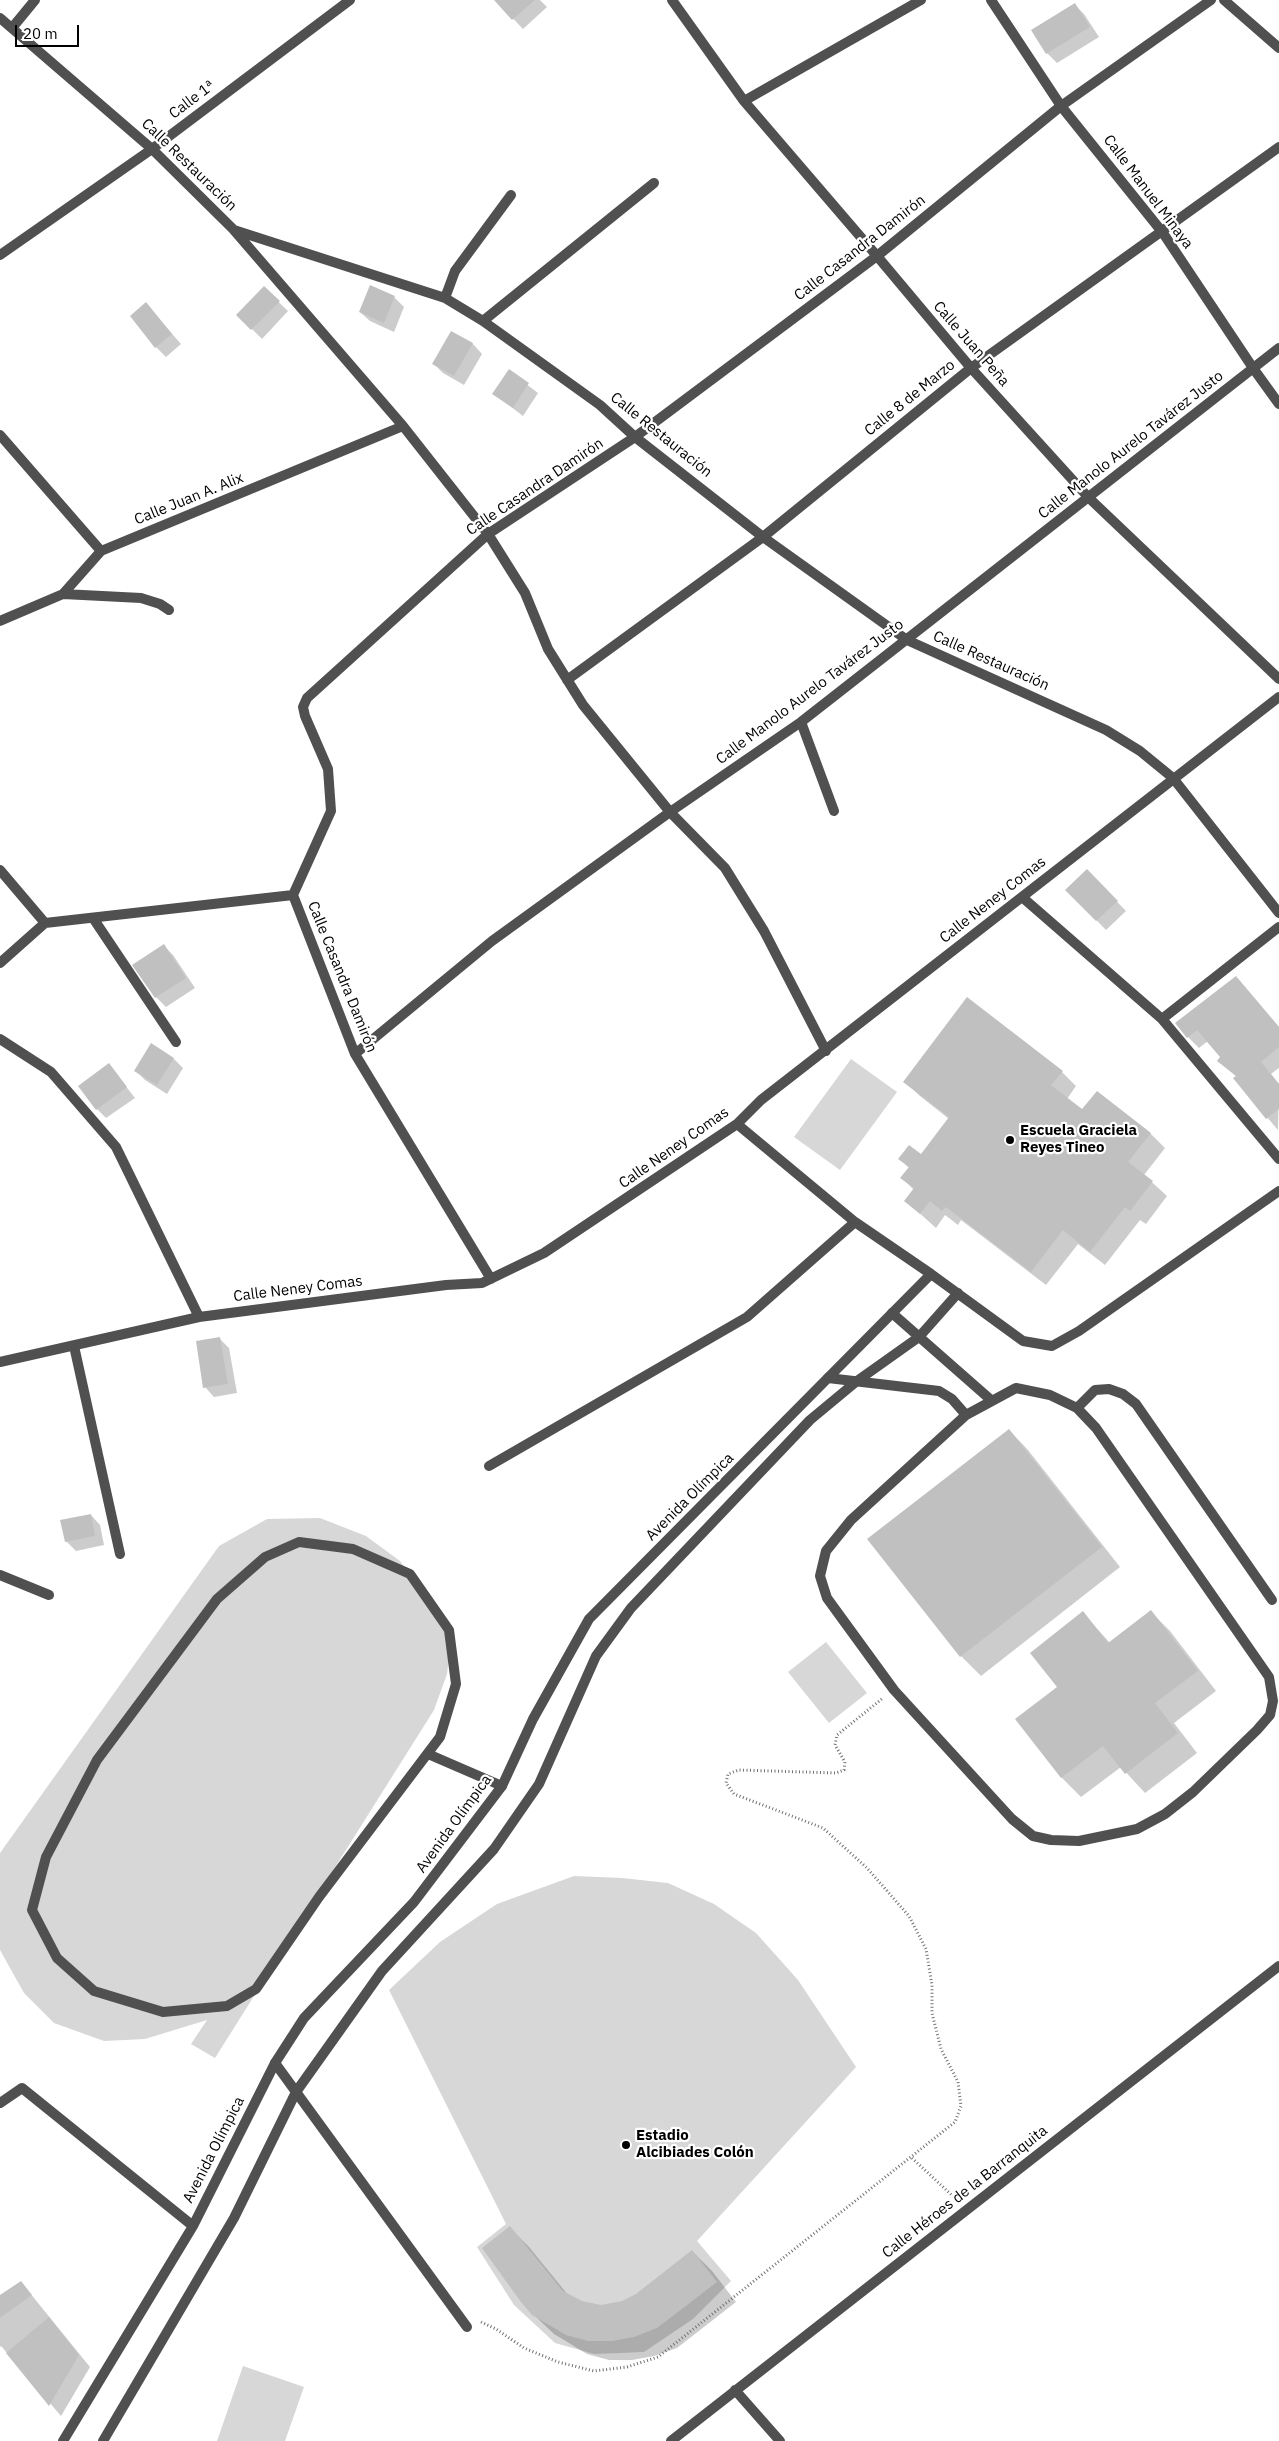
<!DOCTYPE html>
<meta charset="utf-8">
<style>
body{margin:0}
#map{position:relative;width:1279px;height:2441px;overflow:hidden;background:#fff;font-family:"IBM Plex Sans",sans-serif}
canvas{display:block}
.scale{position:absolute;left:15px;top:25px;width:64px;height:22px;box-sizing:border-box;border:2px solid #000;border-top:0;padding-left:6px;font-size:15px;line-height:18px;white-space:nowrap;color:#000;-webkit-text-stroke:4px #fff;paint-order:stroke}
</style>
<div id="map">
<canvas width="1279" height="2441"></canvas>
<div class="scale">20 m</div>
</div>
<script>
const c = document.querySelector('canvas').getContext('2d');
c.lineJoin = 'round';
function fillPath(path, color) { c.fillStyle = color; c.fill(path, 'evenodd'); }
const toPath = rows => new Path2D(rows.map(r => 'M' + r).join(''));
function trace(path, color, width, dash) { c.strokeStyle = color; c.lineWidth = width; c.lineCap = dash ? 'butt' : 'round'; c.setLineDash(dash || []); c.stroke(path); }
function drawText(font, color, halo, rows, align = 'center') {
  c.font = font + ' "IBM Plex Sans",sans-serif'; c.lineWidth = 4.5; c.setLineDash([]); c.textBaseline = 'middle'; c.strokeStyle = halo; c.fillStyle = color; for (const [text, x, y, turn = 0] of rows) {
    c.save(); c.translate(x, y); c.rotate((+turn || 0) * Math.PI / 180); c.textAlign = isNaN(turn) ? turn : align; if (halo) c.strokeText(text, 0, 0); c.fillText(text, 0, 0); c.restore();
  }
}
fillPath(toPath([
 [851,1059,897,1092,840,1170,794,1137],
 [320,1518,366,1536,400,1561,424,1594,451,1640,447,1674,434,1710,215,2058,191,2044,207,2020,145,2039,104,2041,54,2023,24,1993,0,1950,0,1853,219,1546,267,1519],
 [826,1642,867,1693,829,1723,788,1672],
 [574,1876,622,1878,668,1883,714,1904,756,1933,798,1980,856,2067,697,2241,731,2281,693,2319,644,2352,594,2354,555,2343,514,2305,477,2247,506,2224,389,1990,440,1942,497,1904],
 [243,2366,304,2387,285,2441,217,2441]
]), '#d7d7d7');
fillPath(toPath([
 [505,0,540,0,547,7,523,29,499,4],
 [1075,5,1084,14,1099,37,1057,63,1047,53,1033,31],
 [264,288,288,311,262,339,238,315],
 [394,297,404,307,394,332,370,321,360,312],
 [146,304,181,344,166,357,156,347],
 [452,332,473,344,482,354,464,385,443,373,434,364],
 [509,371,538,393,523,416,494,394],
 [1087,871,1126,911,1106,930,1067,890],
 [164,946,173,955,195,988,166,1007,156,997,134,965],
 [1236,977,1279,1027,1279,1068,1271,1074,1279,1084,1278,1130,1234,1079,1237,1077,1219,1060,1221,1057,1208,1041,1199,1048,1188,1037],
 [151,1045,174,1059,183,1068,167,1094,145,1080,135,1070],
 [109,1065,135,1098,106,1118,97,1109],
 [1062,1072,1076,1086,1067,1099,1082,1111,1150,1133,1165,1148,1144,1175,1167,1196,1146,1224,1140,1220,1105,1265,1078,1244,1046,1285,961,1220,958,1225,945,1215,936,1228,906,1201,914,1190,902,1178,909,1168,900,1159,921,1156,949,1119,920,1096,905,1082],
 [220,1339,229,1348,237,1393,214,1397,205,1387],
 [1009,1430,1028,1450,1120,1567,981,1676,961,1656,869,1539],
 [91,1515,100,1525,104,1545,76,1551,66,1541],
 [1151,1612,1170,1631,1216,1691,1174,1723,1197,1753,1145,1793,1121,1767,1081,1797,1062,1778,1017,1720,1058,1687,1083,1613,1110,1643],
 [510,2228,529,2247,568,2295,582,2302,601,2306,622,2302,637,2295,692,2251,712,2271,736,2302,677,2348,654,2356,632,2360,609,2360,587,2354,554,2334,533,2314],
 [21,2282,90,2367,61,2416,1,2346,0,2347,0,2297]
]), '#0003');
fillPath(toPath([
 [494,0,535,0,512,20],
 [1075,3,1090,27,1046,54,1031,30],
 [370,285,395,296,384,323,359,312],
 [264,286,280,301,251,330,236,315],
 [146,302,172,334,155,348,130,316],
 [451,331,473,343,454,376,432,364],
 [509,369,529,383,513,408,492,394],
 [1087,869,1118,901,1096,921,1065,890],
 [164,944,186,978,155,998,132,965],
 [1236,976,1279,1027,1279,1047,1261,1062,1279,1084,1279,1109,1266,1119,1233,1078,1236,1076,1217,1061,1220,1057,1197,1030,1187,1038,1175,1023],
 [967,997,1063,1071,1051,1085,1082,1109,1097,1091,1151,1133,1128,1162,1153,1181,1130,1211,1125,1207,1090,1252,1063,1230,1031,1272,946,1207,942,1211,930,1201,920,1214,904,1201,914,1188,900,1178,909,1167,898,1159,909,1145,921,1154,949,1117,903,1082],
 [151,1043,174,1058,157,1085,134,1071],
 [109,1063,127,1087,96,1110,78,1086],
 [220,1337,228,1384,203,1388,196,1341],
 [1009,1429,1102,1547,960,1657,867,1539],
 [91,1514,95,1536,65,1542,60,1520],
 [1151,1610,1198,1671,1155,1703,1178,1733,1125,1774,1103,1746,1061,1778,1015,1719,1057,1687,1030,1653,1083,1611,1108,1643],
 [510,2226,563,2291,582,2301,601,2305,622,2301,636,2294,692,2250,717,2282,657,2328,634,2337,612,2341,588,2341,566,2335,532,2315,521,2302,482,2248],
 [21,2281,32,2295,0,2318,0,2295],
 [49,2317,79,2355,49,2406,6,2353]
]), '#c0c0c0');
trace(toPath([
 [912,2158,957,2200],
 [481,2322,496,2329,524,2348,558,2362,594,2371,627,2367,658,2357,955,2122,961,2106,958,2082,941,2049,932,2013,932,1985,926,1949,909,1916,867,1868,823,1828,734,1794,726,1783,728,1774,739,1770,836,1773,844,1770,845,1762,835,1745,837,1735,883,1698]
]), '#727272', 3, [1, 2.5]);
trace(toPath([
 [892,1313,991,1400],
 [828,1378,939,1391,952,1399,966,1415],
 [1016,1388,1050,1395,1077,1408,1096,1428,1269,1677,1273,1701,1270,1715,1257,1730,1193,1792,1165,1814,1137,1829,1079,1841,1051,1840,1033,1836,1012,1819,894,1690,827,1598,820,1576,826,1551,851,1520,966,1415,1016,1388],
 [1077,1408,1095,1390,1109,1389,1123,1394,1136,1404,1272,1600],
 [299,1542,353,1549,410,1574,449,1630,456,1684,440,1737,319,1897,256,1989,227,2006,163,2012,94,1991,57,1958,32,1910,46,1857,97,1760,217,1599,265,1557,299,1542],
 [428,1754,502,1786],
 [275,2063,467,2327]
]), '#505050', 10);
trace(toPath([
 [672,0,744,101,877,256,971,368,1089,498,1279,679],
 [991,0,1061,106,1163,233,1253,368,1279,404],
 [1224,0,1279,48],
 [0,18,152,149,233,229,403,426,488,534,525,593,548,649,583,705,670,812,725,868,764,931,826,1051],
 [12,28,35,0],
 [744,101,921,0],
 [234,230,445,298,483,321,600,405,635,437,763,537,907,640,1106,730,1140,751,1173,778,1279,913],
 [0,255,152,149,350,0],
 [445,298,455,271,511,195],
 [483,321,654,183],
 [0,435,101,551],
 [63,594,141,598,160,604,169,610],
 [0,621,63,594,101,551,403,426],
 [567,680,763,537,971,368,1279,147],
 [801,722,834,811],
 [0,870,45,923],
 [1022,897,1162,1019,1279,1159],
 [93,918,176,1042],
 [0,963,45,923,293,895],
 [1162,1019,1279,927],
 [0,1039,51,1072,116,1147,199,1317],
 [355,1054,492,941,670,812,801,722,1279,348],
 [737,1124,855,1222,931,1274,1023,1341,1052,1346,1079,1331,1279,1191],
 [491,1279,355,1054,293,895,331,811,328,769,305,716,303,707,307,698,488,534,635,437,877,256,1061,106,1211,0],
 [74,1346,120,1554],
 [0,1362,199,1317,446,1285,482,1283,544,1253,737,1124,761,1100,1279,697],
 [489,1466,747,1317,855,1222],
 [0,1575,49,1595],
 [0,2103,22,2088,193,2226],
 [735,2390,780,2441],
 [63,2441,193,2226,275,2063,304,2018,414,1902,502,1786,533,1719,589,1619,931,1274],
 [103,2441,234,2218,296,2092,382,1971,494,1849,539,1784,596,1656,631,1608,810,1420,857,1381,919,1337,958,1293],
 [671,2441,1279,1966]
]), '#505050', 10);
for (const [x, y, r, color] of [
 [1010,1140,5,"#000"],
 [626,2145,5,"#000"]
]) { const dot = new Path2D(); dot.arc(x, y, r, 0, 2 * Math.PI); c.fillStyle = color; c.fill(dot); trace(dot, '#fff', 2); }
drawText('15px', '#000', '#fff', [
 ["Calle 1ª",192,100,-37],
 ["Calle Restauración",189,165,44],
 ["Calle Manuel Minaya",1148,192,53],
 ["Calle Casandra Damirón",860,248,-38],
 ["Calle Juan Peña",971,344,49],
 ["Calle 8 de Marzo",910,398,-39],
 ["Calle Restauración",661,435,39],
 ["Calle Manolo Aurelo Tavárez Justo",1131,445,-38],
 ["Calle Casandra Damirón",535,487,-34],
 ["Calle Juan A. Alix",189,499,-22],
 ["Calle Restauración",991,661,24],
 ["Calle Manolo Aurelo Tavárez Justo",810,692,-37],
 ["Calle Neney Comas",993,900,-38],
 ["Calle Casandra Damirón",342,977,68],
 ["Calle Neney Comas",674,1148,-35],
 ["Calle Neney Comas",298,1289,-7],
 ["Avenida Olímpica",690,1497,-45],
 ["Avenida Olímpica",454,1824,-54],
 ["Avenida Olímpica",214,2150,-63],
 ["Calle Héroes de la Barranquita",965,2192,-38]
]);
drawText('bold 15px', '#000', '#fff', [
 ["Escuela Graciela",1020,1131],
 ["Reyes Tineo",1020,1148],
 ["Estadio",636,2136],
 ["Alcibiades Colón",636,2153]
], 'left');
</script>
